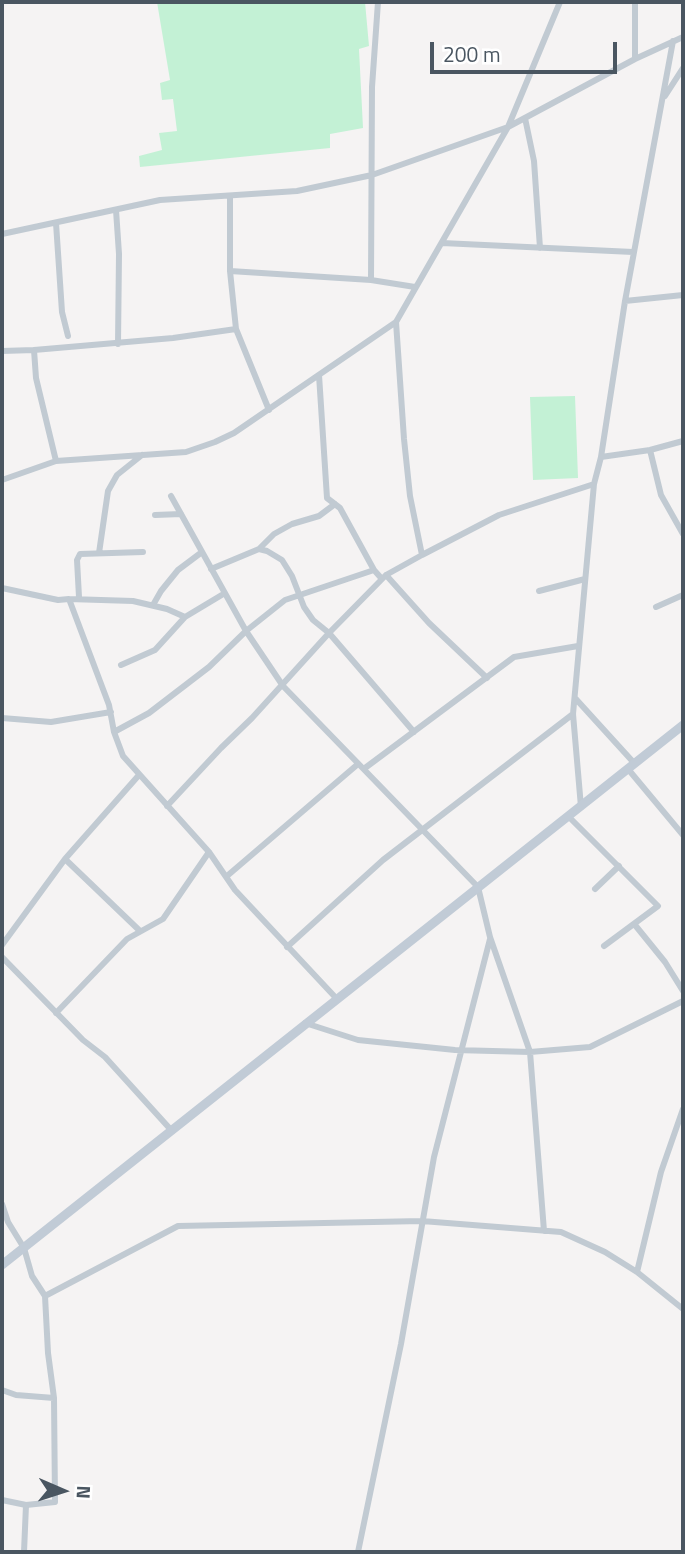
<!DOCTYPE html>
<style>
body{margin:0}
#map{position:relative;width:685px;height:1554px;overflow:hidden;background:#f5f3f3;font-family:"Titillium Web",sans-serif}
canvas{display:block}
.frame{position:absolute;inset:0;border:4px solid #4a5661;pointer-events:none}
.north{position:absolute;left:28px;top:1456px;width:70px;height:70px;-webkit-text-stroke:5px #fff;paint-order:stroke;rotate:93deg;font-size:19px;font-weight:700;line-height:28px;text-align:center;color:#4a5661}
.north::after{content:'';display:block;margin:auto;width:24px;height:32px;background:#4a5661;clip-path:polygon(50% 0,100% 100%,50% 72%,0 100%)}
.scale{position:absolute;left:430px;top:42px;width:187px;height:32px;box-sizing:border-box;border:4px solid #4a5661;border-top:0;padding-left:9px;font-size:21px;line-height:24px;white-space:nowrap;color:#4a5661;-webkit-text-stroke:5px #fff;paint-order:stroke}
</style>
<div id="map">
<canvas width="685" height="1554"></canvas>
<div class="frame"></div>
<div class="north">N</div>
<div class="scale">200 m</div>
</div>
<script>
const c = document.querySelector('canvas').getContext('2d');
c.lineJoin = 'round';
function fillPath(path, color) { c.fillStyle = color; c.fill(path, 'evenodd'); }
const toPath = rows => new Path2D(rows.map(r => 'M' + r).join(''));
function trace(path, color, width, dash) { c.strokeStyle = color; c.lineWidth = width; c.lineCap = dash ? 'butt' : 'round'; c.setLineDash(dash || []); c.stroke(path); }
fillPath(toPath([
 [157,2,365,2,369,46,359,49,363,128,330,134,330,148,140,167,139,156,162,150,159,133,177,131,173,99,162,100,160,83,170,80],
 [575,396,578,478,533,480,530,397]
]), '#c3f1d5');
trace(toPath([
 [635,59,635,2],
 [665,96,683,68],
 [525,118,534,161,540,248],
 [230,196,230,271,236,329,269,410],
 [116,210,119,254,118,344],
 [56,223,62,312,68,336],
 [2,234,160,200,297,191,372,175,508,127,635,59,683,37],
 [442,243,633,252],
 [230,271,371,280,415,287],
 [371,280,372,87,378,2],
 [625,301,683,295],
 [396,322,404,439,410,496,422,555],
 [2,351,34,350],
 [319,375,327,498,340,508,374,570,382,579],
 [650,450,661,495,683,534],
 [601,457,650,450,683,441],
 [56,461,36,378,34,350,173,338,236,329],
 [2,480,56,461,186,452,215,442,234,433,396,322,508,127,560,2],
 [171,496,246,631,283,686,478,887,490,937,530,1052,544,1231],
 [155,515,181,514],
 [259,549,274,534,292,524,319,516,335,504],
 [99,553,108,491,117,475,142,455],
 [211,569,259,549,267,551,282,560,292,576,304,607,313,620,329,633,414,732],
 [386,575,429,623,487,678],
 [2,588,58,600,69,599,109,705,114,732,123,756,209,852,235,890,336,998],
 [539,591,585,579],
 [79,597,77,560,80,554,143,552],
 [69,599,133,601,167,609,185,617,225,593],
 [153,605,161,591,178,570,202,552],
 [656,607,683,595],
 [121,665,155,650,185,617],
 [575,698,635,764],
 [2,718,51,722,111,712],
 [114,732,149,713,209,667,246,631,285,600,374,570],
 [365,768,514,657,578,646],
 [628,769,683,835],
 [167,806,221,748,252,718,329,633,386,575,422,555,499,515,594,484],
 [581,807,573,714,594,484,601,457,625,301,673,41],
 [569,817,658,906,604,946],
 [65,859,140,931],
 [227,876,358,764],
 [595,889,619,866],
 [635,925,665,962,683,991],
 [2,945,65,859,139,775],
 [287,947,383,860,573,714],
 [2,957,83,1040,105,1057,172,1131],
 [56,1013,127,939,163,919,209,852],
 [305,1023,358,1040,455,1050,530,1052,590,1047,683,1001],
 [2,1204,8,1222,24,1248,32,1276,45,1296,48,1353,54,1398,55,1502,26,1505,24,1552],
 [637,1272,661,1172,683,1109],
 [45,1296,178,1226,422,1221,561,1232,605,1252,637,1272,683,1309],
 [2,1390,16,1395,54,1398],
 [2,1500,26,1505],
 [358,1552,401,1344,434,1157,490,939]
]), '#c1cad2', 6);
trace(toPath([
 [2,1265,683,725]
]), '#c1cbd6', 9);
</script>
